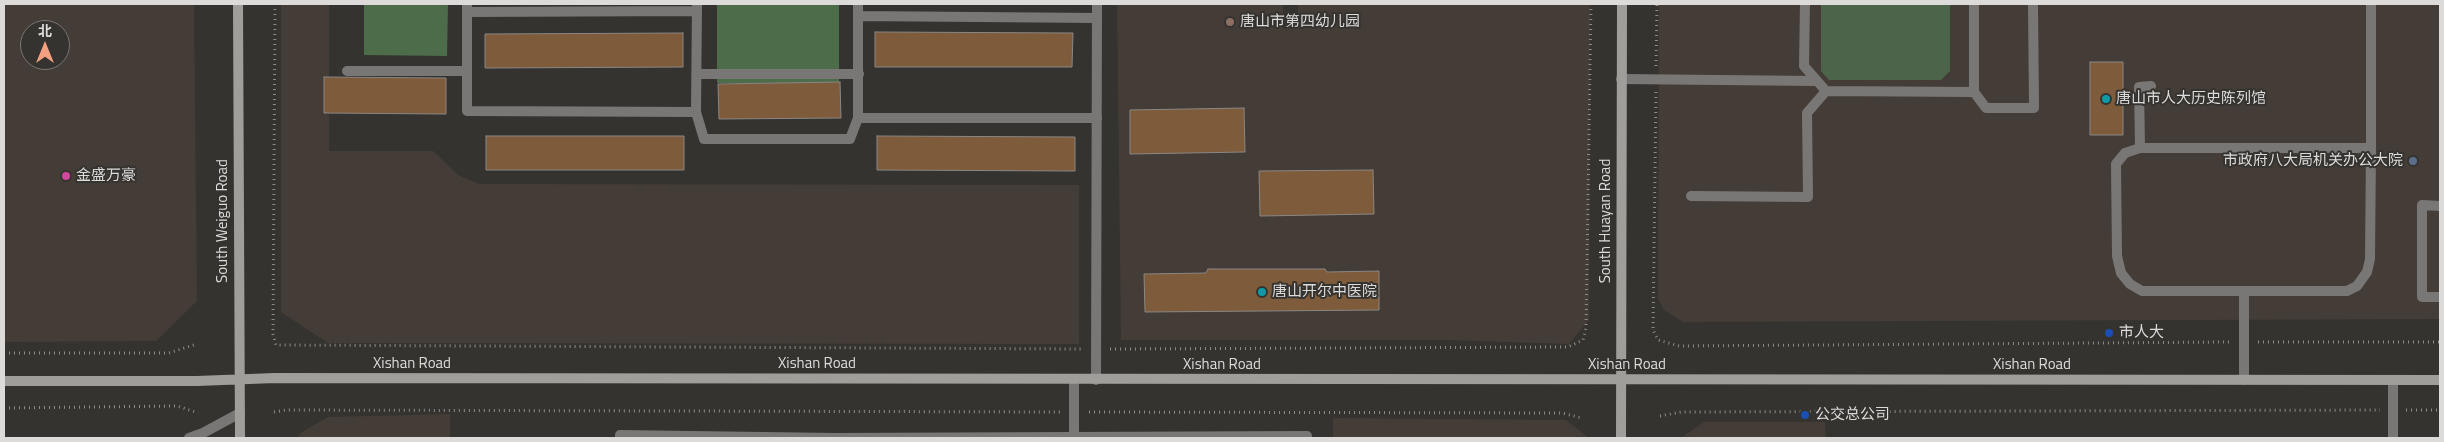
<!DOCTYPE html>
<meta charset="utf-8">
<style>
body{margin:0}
#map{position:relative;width:2444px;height:442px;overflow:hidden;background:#353330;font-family:"Titillium Web","Noto Sans SC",sans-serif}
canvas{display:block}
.frame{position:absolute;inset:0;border:5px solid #dddbda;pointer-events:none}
.north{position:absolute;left:20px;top:20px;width:50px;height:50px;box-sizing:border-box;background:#353330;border:1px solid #787674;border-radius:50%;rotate:0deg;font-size:14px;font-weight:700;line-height:20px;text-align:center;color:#dddbda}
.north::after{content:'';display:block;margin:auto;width:18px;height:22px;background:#f2a080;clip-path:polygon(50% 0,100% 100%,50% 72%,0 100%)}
</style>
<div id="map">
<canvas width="2444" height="442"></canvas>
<div class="frame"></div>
<div class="north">北</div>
</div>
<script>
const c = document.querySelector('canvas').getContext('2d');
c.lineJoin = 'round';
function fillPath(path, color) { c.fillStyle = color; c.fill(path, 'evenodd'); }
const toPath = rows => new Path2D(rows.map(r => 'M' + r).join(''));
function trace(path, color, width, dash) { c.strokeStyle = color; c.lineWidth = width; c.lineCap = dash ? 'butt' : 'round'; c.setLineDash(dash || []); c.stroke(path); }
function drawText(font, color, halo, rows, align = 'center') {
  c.font = font + ' "Titillium Web","Noto Sans SC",sans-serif'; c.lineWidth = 4; c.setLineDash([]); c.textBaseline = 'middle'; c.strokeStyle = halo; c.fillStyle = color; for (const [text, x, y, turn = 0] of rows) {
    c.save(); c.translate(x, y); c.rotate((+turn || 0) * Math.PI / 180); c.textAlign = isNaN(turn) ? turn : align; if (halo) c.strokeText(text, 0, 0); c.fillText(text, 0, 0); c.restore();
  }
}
fillPath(toPath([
 [4,4,194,4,197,301,156,341,4,342],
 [30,30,60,30,60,60,30,60],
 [281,4,329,4,329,151,433,151,458,175,479,184,1079,185,1079,344,328,343,281,312],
 [1117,4,1283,4,1283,29,1298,17,1298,4,1590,4,1589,320,1569,344,1447,340,1121,340],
 [1659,4,2440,4,2440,319,1683,322,1664,310,1658,299],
 [450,414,450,438,296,438,302,432,328,417],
 [1333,418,1566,420,1589,438,1333,438],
 [1704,422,1825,422,1826,438,1681,438]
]), '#443c36');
fillPath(toPath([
 [1821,4,1950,4,1950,71,1941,80,1829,80,1821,71]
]), '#4b644a');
fillPath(toPath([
 [364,4,448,4,447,56,364,55],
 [717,4,839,4,839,83,717,83]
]), '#4c6c4a');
const building = toPath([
 [875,32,1073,33,1072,67,875,67,875,32],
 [683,33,683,67,485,68,485,34,683,33],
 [2090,62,2123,62,2123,135,2090,135,2090,62],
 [324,77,446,78,446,114,324,113,324,77],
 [840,82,841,118,719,119,718,84,840,82],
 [1244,108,1245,152,1130,154,1130,110,1244,108],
 [486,136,684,136,684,170,486,170,486,136],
 [877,136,1075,137,1075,171,877,170,877,136],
 [1373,170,1374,214,1260,216,1259,171,1373,170],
 [1208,269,1325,269,1327,272,1379,271,1379,310,1145,312,1144,274,1206,273,1208,269]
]);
fillPath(building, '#7e5b3b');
trace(building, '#8a8784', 1);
trace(toPath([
 [275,4,273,334,276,345,1082,349],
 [1656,66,1657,4],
 [1656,92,1653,330,1658,340,1679,346,2230,342],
 [2258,342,2440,342],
 [1110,349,1568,347,1583,340,1586,328,1591,4],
 [4,353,169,353,197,344],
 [4,408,177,406,198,413],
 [2406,410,2440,410],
 [274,412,286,410,1060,412],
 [1089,412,1562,413,1582,418],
 [1660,416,1681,412,2380,410]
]), '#8e8c8a', 3, [1, 4]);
trace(toPath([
 [467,4,467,111,696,112,697,4],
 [1805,4,1804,66,1826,91,1974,92,1974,4],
 [467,12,697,11],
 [858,16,1097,18],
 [347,71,467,71],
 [698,74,859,74],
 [1621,79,1817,81],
 [1974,92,1986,108,2034,108,2033,4],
 [696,112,704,139,850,139,858,118,858,4],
 [858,118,1097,118],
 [2140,148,2139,87,2151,86],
 [2371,148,2140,148,2125,153,2116,164,2117,256,2121,273,2130,284,2142,291,2347,291,2357,286,2367,272,2370,259,2371,148,2371,4],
 [1691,196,1808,197,1807,113,1826,91],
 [2440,206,2422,205,2422,297,2440,297],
 [2244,291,2244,380],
 [189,438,203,433,240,413],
 [620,438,620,435,835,438],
 [835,438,1307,436,1307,438]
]), '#797776', 10);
trace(toPath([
 [1074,380,1074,438],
 [1096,380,1097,4],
 [2393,438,2393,380]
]), '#797776', 10);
trace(toPath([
 [238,4,240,438],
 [4,381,197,381,275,378,2440,380],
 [1621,438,1622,4]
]), '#9f9e9b', 10);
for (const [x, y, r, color] of [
 [1230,22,5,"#8d6e63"],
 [2106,99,5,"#0f9aa8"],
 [2413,161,5,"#5c6f8a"],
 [66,176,5,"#d1479c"],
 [1262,292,5,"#0f9aa8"],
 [2109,333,5,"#1a4fb4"],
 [1805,415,5,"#1a4fb4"]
]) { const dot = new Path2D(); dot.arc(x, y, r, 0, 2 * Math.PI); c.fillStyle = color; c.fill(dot); trace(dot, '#353330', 2); }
drawText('15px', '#dddbda', '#353330', [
 ["唐山市第四幼儿园",1240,22],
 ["唐山市人大历史陈列馆",2116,99],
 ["市政府八大局机关办公大院",2403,161,"right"],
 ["金盛万豪",76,176],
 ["唐山开尔中医院",1272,292],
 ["市人大",2119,333],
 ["公交总公司",1815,415]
], 'left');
drawText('15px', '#dddbda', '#353330', [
 ["South Weiguo Road",223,221,-90],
 ["South Huayan Road",1606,221,-90],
 ["Xishan Road",412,364],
 ["Xishan Road",817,364],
 ["Xishan Road",1222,365],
 ["Xishan Road",1627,365],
 ["Xishan Road",2032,365]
]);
</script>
